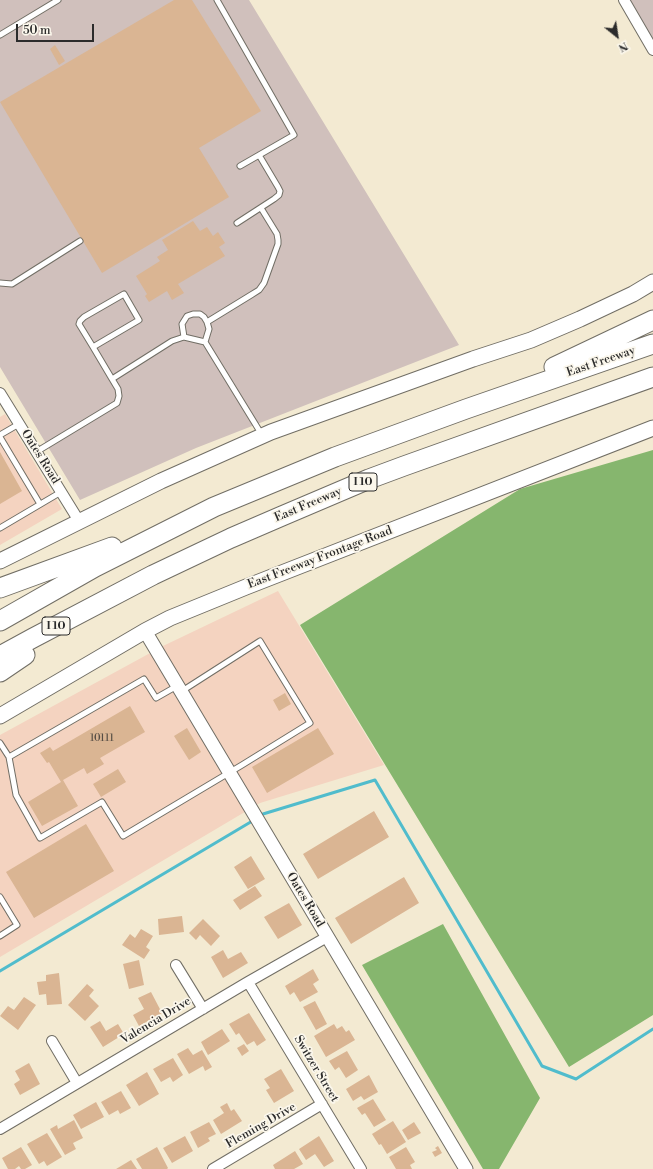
<!DOCTYPE html>
<style>
body{margin:0}
#map{position:relative;width:653px;height:1169px;overflow:hidden;background:#f3ead2;font-family:"Libre Bodoni",serif}
canvas{display:block}
.north{position:absolute;left:597px;top:16px;width:40px;height:40px;-webkit-text-stroke:3px #fbf7ec;paint-order:stroke;rotate:150deg;font-size:11px;font-weight:700;line-height:16px;text-align:center;color:#2b2b2b}
.north::after{content:'';display:block;margin:auto;width:14px;height:18px;background:#2b2b2b;clip-path:polygon(50% 0,100% 100%,50% 72%,0 100%)}
.scale{position:absolute;left:16px;top:24px;width:78px;height:18px;box-sizing:border-box;border:2px solid #2b2b2b;border-top:0;padding-left:5px;font-size:12px;line-height:14px;white-space:nowrap;color:#2b2b2b;-webkit-text-stroke:3px #fbf7ec;paint-order:stroke}
</style>
<div id="map">
<canvas width="653" height="1169"></canvas>
<div class="north">N</div>
<div class="scale">50 m</div>
</div>
<script>
const c = document.querySelector('canvas').getContext('2d');
c.lineJoin = 'round';
function fillPath(path, color) { c.fillStyle = color; c.fill(path, 'evenodd'); }
const toPath = rows => new Path2D(rows.map(r => 'M' + r).join(''));
function trace(path, color, width, dash) { c.strokeStyle = color; c.lineWidth = width; c.lineCap = dash ? 'butt' : 'round'; c.setLineDash(dash || []); c.stroke(path); }
function drawText(font, color, halo, rows, align = 'center') {
  c.font = font + ' "Libre Bodoni",serif'; c.lineWidth = 3.5; c.setLineDash([]); c.textBaseline = 'middle'; c.strokeStyle = halo; c.fillStyle = color; for (const [text, x, y, turn = 0] of rows) {
    c.save(); c.translate(x, y); c.rotate((+turn || 0) * Math.PI / 180); c.textAlign = isNaN(turn) ? turn : align; if (halo) c.strokeText(text, 0, 0); c.fillText(text, 0, 0); c.restore();
  }
}
fillPath(toPath([
 [5,414,62,509,0,545,0,417],
 [278,591,384,765,260,803,0,957,0,735,163,646]
]), '#f4d3c0');
fillPath(toPath([
 [0,0,249,0,459,345,196,448,80,500,0,367],
 [626,0,653,0,653,42]
]), '#d0c0bc');
fillPath(toPath([
 [653,450,653,1015,569,1067,300,625,520,489],
 [443,924,540,1098,499,1169,483,1169,362,965]
]), '#86b66e');
trace(toPath([
 [259,817,263,814,375,780,542,1066,576,1079,653,1029],
 [0,971,254,820]
]), '#50bccc', 3);
fillPath(toPath([
 [174,0,192,0,261,111,199,148,229,197,102,273,0,102],
 [55,45,65,61,59,65,50,49],
 [193,221,200,231,207,227,213,236,218,232,225,243,219,247,225,256,178,284,184,293,172,300,167,291,149,302,145,296,147,294,136,276,160,261,157,257,168,250,162,240],
 [0,452,22,491,0,504],
 [285,693,291,704,279,711,273,700],
 [130,706,145,732,100,758,104,764,87,774,84,768,63,780,78,806,42,826,28,802,61,782,49,762,47,763,40,753,50,747,53,751],
 [187,728,201,752,189,760,174,736],
 [318,728,334,754,267,793,252,767],
 [118,769,126,782,101,797,93,784],
 [374,811,389,837,318,879,303,854],
 [86,824,114,871,34,918,6,872],
 [251,856,265,879,248,889,234,867],
 [404,877,419,903,351,944,335,918],
 [255,886,262,896,240,910,233,900],
 [289,903,302,925,278,939,264,917],
 [182,916,184,932,159,935,158,919],
 [203,919,220,936,211,946,200,935,196,940,189,933],
 [141,929,153,936,146,947,150,950,144,959,122,945,130,934,135,938],
 [223,950,228,959,241,952,248,963,223,978,211,957],
 [139,960,144,985,129,989,123,964],
 [313,969,319,980,313,984,318,992,300,1002,294,992,290,995,285,986],
 [59,973,62,1004,47,1005,46,994,39,995,37,982,46,981,46,975],
 [87,984,94,990,89,996,99,1006,85,1021,68,1005],
 [151,992,162,1013,139,1026,133,1015,144,1009,138,998],
 [24,997,36,1005,18,1030,0,1016,8,1006,14,1010],
 [315,1001,327,1024,316,1030,303,1007],
 [249,1013,266,1040,257,1046,254,1041,247,1045,239,1033,236,1035,229,1024],
 [100,1021,106,1031,118,1024,124,1034,103,1047,90,1027],
 [334,1024,337,1029,342,1026,346,1032,349,1030,355,1040,326,1057,314,1036],
 [222,1029,230,1041,208,1055,201,1042],
 [244,1044,249,1051,242,1056,237,1048],
 [188,1048,193,1055,202,1050,212,1067,205,1071,203,1066,189,1074,177,1054],
 [347,1051,358,1070,346,1078,339,1067,335,1070,329,1061],
 [173,1058,183,1075,173,1082,170,1077,161,1082,153,1069],
 [29,1063,40,1084,20,1095,14,1084,20,1080,15,1071],
 [281,1069,294,1091,274,1103,266,1090,270,1088,264,1079],
 [147,1072,159,1094,139,1106,126,1085],
 [369,1075,378,1092,364,1100,361,1096,353,1101,346,1089],
 [121,1091,131,1108,120,1114,118,1110,109,1115,101,1102],
 [373,1099,386,1120,374,1127,365,1113,362,1115,357,1108],
 [96,1102,104,1117,81,1129,73,1115],
 [227,1103,231,1111,234,1109,242,1121,221,1134,213,1120,224,1113,220,1107],
 [74,1120,83,1138,73,1143,76,1149,65,1155,50,1129,57,1125,58,1129],
 [393,1121,406,1142,387,1154,381,1144,379,1145,372,1134],
 [209,1122,216,1134,208,1138,210,1141,198,1148,190,1132],
 [414,1122,421,1133,408,1140,402,1130],
 [47,1133,62,1157,47,1166,44,1161,39,1164,27,1144],
 [185,1136,193,1151,172,1163,163,1148],
 [319,1136,334,1161,324,1167,315,1154,306,1160,299,1149],
 [438,1146,442,1153,435,1157,432,1152,437,1150,435,1148],
 [21,1147,32,1165,25,1169,21,1169,19,1166,15,1169,8,1169,2,1158],
 [157,1147,168,1168,167,1169,142,1169,136,1159],
 [406,1147,415,1162,410,1165,412,1169,396,1169,389,1157],
 [295,1151,303,1164,294,1169,275,1169,273,1165],
 [131,1160,137,1169,116,1169]
]), '#dab593');
const service = toPath([
 [217,0,294,135,240,166],
 [0,35,58,0],
 [237,223,274,199,279,195,280,191,278,187,259,155],
 [0,283,12,284,80,241],
 [207,322,251,295,259,290,264,283,278,244,278,240,277,234,261,208],
 [184,337,182,324,187,316,193,314,200,314,204,317,207,322,209,329,205,342],
 [93,347,139,320,124,294,84,317,80,321,79,324,93,347,112,379],
 [0,435,19,424],
 [0,437,40,504],
 [36,452,117,403,119,396,118,389,112,379,172,341,184,337,205,342,262,435],
 [0,528,61,492],
 [0,743,9,757,144,679,156,698,177,686],
 [9,757,16,795,40,838,102,802,123,836,242,765,310,723,260,641,182,691],
 [0,897,17,925,0,936]
]);
const minor = toPath([
 [624,0,653,50],
 [0,393,79,521],
 [176,965,203,1009],
 [248,982,361,1169],
 [52,1041,77,1083],
 [0,1129,248,982,327,937],
 [213,1169,322,1104]
]);
const tertiary = toPath([
 [145,631,466,1169]
]);
const secondary = toPath([
 [0,561,161,481,271,432,473,359,531,340,580,319,633,294,653,282],
 [0,716,145,631,170,618,246,587,653,428]
]);
const motorway = toPath([
 [554,367,653,320],
 [0,588,112,547],
 [0,621,95,567,214,507,335,457,466,409,653,344],
 [0,656,33,638,153,575,231,538,282,516,369,479,404,466,653,377],
 [0,672,25,655]
]);
trace(service, '#716e65', 7);
trace(minor, '#716e65', 12);
trace(tertiary, '#716e65', 15);
trace(secondary, '#716e65', 17);
trace(motorway, '#716e65', 21);
trace(service, '#fff', 5);
trace(minor, '#fff', 10);
trace(tertiary, '#fff', 13);
trace(secondary, '#fff', 15);
trace(motorway, '#fff', 19);
drawText('10px', '#574e45', null, [
 ["10111",102,739]
]);
for (const [x, y, w] of [
 [363,482,28],
 [56,626,28]
]) { const box = new Path2D(); box.roundRect(x - w / 2, y - 9, w, 18, 3); c.fillStyle = '#fbf7ec'; c.fill(box); trace(box, '#2b2b2b', 1); }
drawText('bold 11px', '#2b2b2b', null, [
 ["I 10",363,482],
 ["I 10",56,626]
]);
drawText('12px', '#2b2b2b', '#fbf7ec', [
 ["East Freeway",601,362,-19],
 ["Oates Road",40,457,58],
 ["East Freeway",308,505,-23],
 ["East Freeway Frontage Road",320,558,-21],
 ["Oates Road",305,900,59],
 ["Valencia Drive",156,1021,-31],
 ["Switzer Street",316,1069,59],
 ["Fleming Drive",261,1126,-30]
]);
</script>
